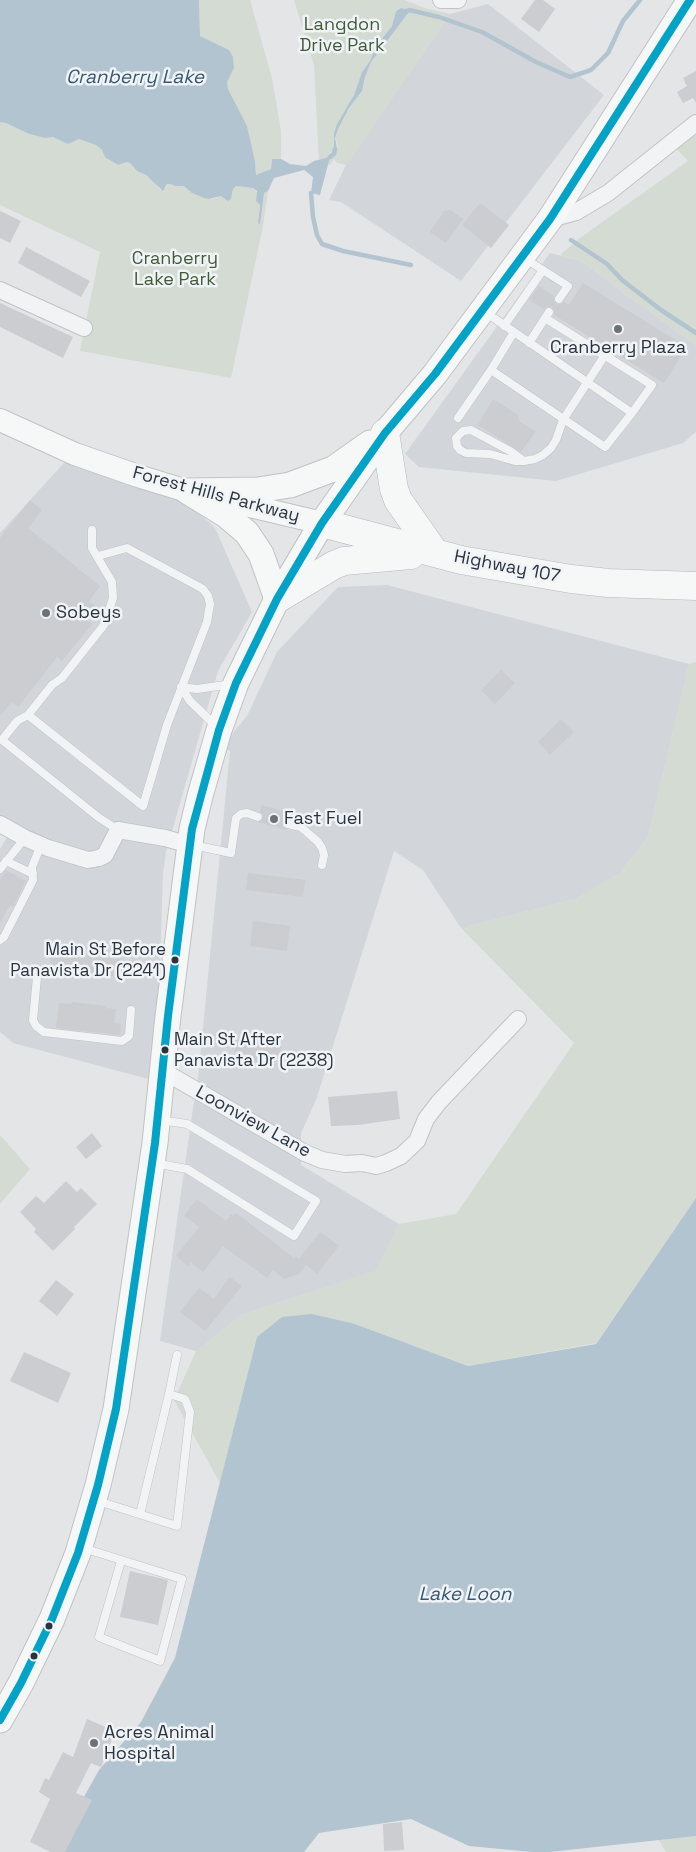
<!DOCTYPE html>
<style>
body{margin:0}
canvas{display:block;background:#e3e5e7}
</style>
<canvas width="696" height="1852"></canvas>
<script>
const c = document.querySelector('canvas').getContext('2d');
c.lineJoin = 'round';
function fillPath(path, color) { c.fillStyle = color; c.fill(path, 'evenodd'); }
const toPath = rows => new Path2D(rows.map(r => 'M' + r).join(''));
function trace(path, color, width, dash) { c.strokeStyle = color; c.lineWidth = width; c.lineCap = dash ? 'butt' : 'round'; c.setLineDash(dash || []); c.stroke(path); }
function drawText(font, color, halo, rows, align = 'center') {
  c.font = font + ' "Space Grotesk",sans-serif'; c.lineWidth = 5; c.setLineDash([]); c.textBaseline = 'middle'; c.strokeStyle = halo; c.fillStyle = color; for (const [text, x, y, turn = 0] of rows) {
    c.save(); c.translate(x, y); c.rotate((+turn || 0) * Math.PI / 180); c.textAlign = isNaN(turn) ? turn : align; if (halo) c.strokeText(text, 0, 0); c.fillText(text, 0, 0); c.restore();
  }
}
fillPath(toPath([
 [488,4,604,95,461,281,341,202,329,200,346,165,450,14],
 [550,253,578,260,587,265,625,294,696,345,696,432,683,443,556,481,419,467,405,454],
 [74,452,178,493,215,528,252,612,218,671,166,852,163,874,156,1081,13,1043,0,1032,0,849,14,825,0,817,0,533],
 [387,585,689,664,648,837,620,873,576,899,461,928,423,870,394,851,316,1100,301,1133,301,1165,399,1224,376,1271,241,1315,196,1351,160,1341,193,1108,197,1089,230,751,221,747,247,716,277,652,338,587]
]), '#d2d5da');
fillPath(toPath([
 [199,0,250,0,272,78,281,131,281,159,272,159,271,169,264,173,256,175,255,161,247,127,228,89,226,82,234,68,200,36],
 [294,0,404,0,425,8,450,14,346,165,337,163,334,159,330,165,319,163,314,65],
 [401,8,409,10,409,12,371,62,365,77,362,91,349,108,338,127,335,136,338,147,334,154,334,133,337,124,354,95,362,72,370,61,376,46,392,26,396,10],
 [0,122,6,123,29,134,45,138,53,136,68,144,79,139,96,145,102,150,108,159,118,165,127,162,130,163,137,171,146,175,155,183,160,190,166,188,167,184,170,184,175,186,184,186,190,191,212,199,221,196,225,199,232,196,233,189,236,186,253,188,257,193,256,201,260,205,258,222,260,225,264,193,268,191,263,226,231,378,80,351,100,252,0,205],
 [696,131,696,345,625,294,587,265,578,260,560,255,580,238,688,161,675,147],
 [696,662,696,1198,596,1343,468,1366,355,1324,257,1337,220,1483,174,1400,196,1351,241,1315,375,1271,399,1224,456,1214,574,1043,461,928,576,899,620,873,648,837,689,664],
 [0,1135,30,1169,0,1204],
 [696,1836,696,1852,666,1852,659,1840]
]), '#d4dbd3');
fillPath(toPath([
 [0,0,199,0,200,36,229,50,233,57,234,68,227,82,228,89,247,126,255,161,256,175,271,169,272,159,281,159,290,164,306,166,314,161,330,157,320,195,311,193,313,177,304,170,274,178,268,191,264,193,260,225,258,222,260,205,256,201,257,191,253,188,236,186,233,189,231,199,228,201,221,196,209,199,204,198,192,193,184,186,175,186,170,184,167,184,163,191,146,175,137,171,130,163,127,162,118,165,108,159,105,157,102,150,96,145,79,139,68,144,53,137,45,138,29,134,6,123,0,122],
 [401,8,409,10,409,12,371,62,365,77,362,91,349,108,338,129,335,138,337,148,334,154,334,133,337,124,354,95,362,72,370,61,376,46,392,26,396,11],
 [696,1198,696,1836,550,1852,532,1852,469,1846,411,1819,319,1833,304,1852,59,1852,57,1845,99,1770,141,1722,175,1658,257,1337,282,1317,312,1314,355,1324,468,1366,596,1344]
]), '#b3c4d1');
trace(toPath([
 [404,12,409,10,439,17,482,32,536,62,570,77,591,70,608,53,623,21,640,0],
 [330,157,334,154,335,149],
 [311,193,313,217,317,235,322,244,343,251,411,265],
 [571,240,607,264,622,280,661,310,696,333]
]), '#b3c4d1', 4.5);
fillPath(toPath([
 [535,0,543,0,555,9,539,32,521,19],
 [696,71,696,103,693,98,683,103,677,92,687,86,683,78],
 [480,203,509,225,491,248,462,225],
 [450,210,463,219,446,243,430,232,444,211],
 [0,211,21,221,10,243,0,238],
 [26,247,90,281,81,297,18,263],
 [583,283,687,347,664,383,554,315,554,310,552,307,547,307,544,309,529,300,539,286,554,296,554,301,556,304,561,304,564,302,569,305],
 [0,303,73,337,63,358,0,327],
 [493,399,518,415,520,422,536,431,521,452,478,425],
 [30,500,42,510,28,528,100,586,89,601,97,607,86,620,92,624,62,661,57,657,18,707,12,702,0,716,0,538],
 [501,670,515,683,495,704,481,690],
 [561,719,574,732,550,755,538,742],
 [261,805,291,813,290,819,286,819,283,822,283,826,287,830,258,822,263,818,263,814,260,812],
 [6,870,26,881,13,907,10,905,0,923,0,880],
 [248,873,305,880,303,897,246,890],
 [253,921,290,926,287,951,250,946],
 [51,952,135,961,133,978,49,969],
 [72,1002,106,1006,106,1008,116,1009,114,1023,121,1024,120,1035,56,1028,59,1003,72,1004],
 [244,1029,282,1047,271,1069,234,1051],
 [397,1091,400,1119,358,1125,331,1126,328,1097],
 [92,1133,102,1146,86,1159,76,1147],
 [66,1181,77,1192,81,1188,97,1204,74,1227,75,1229,53,1251,34,1232,36,1229,20,1212,36,1196,44,1203],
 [197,1199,226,1221,231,1214,233,1216,236,1213,294,1258,295,1256,299,1259,320,1232,339,1246,317,1274,306,1265,299,1274,284,1279,273,1270,267,1278,223,1246,203,1272,191,1262,188,1266,176,1256,199,1227,184,1216],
 [230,1277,242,1286,205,1331,180,1312,199,1288,214,1299],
 [56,1280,74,1294,57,1316,39,1301],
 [24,1352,71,1373,58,1403,10,1381],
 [130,1571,168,1580,158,1625,120,1617],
 [87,1719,115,1731,101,1767,91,1763,76,1793,92,1800,65,1852,50,1852,30,1842,50,1799,39,1792,45,1778,49,1780,63,1752,73,1757],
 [402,1822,404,1850,384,1851,383,1824]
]), '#cbcdd0');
const service = toPath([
 [524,258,568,286,559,299],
 [545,318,652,385,632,413],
 [504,326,543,270],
 [529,343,549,312],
 [491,370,514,332],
 [458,418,491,370,605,447,632,413,485,312],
 [471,430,510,451,524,461,515,461,490,454,466,453,460,450,457,446,456,438,463,431,471,430],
 [524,461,535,459,543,455,551,448,556,440,563,420,605,355],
 [92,530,92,548,112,582,113,598,104,625,62,678,52,685,28,715,17,721,2,740,98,817,118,830],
 [181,687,190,701,216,726],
 [181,687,197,689,232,684],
 [28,715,143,806,167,725,207,622,210,604,208,596,203,589,127,548,98,556],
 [288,824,301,827,318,842,322,848,324,855,322,865],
 [193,845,231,853,236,818,241,814,247,813,258,817],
 [6,861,33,874],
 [0,869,25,838],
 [0,940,4,937,33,880,32,867,41,845],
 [37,977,33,1020,36,1026,44,1032,122,1041,129,1036,131,1010],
 [154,1163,187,1169,294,1236,316,1201,187,1124,160,1120],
 [169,1394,177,1355],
 [98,1501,177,1526,190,1412,185,1399,169,1394,140,1514],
 [83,1548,182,1579,160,1661,99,1637,121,1561]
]);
const minor = toPath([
 [441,0,458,0],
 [550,219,576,212,608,193,696,123],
 [0,290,84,328],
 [0,824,25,838,48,848,88,860,99,858,105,855,118,830,165,838,190,845],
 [163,1071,305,1153,322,1160,345,1164,362,1163,376,1166,386,1163,401,1156,417,1141,426,1119,439,1102,518,1019]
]);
const secondary = toPath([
 [0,420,75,454,138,476,187,491,322,523]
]);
const primary = toPath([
 [187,491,258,490,290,485,333,469,370,443],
 [187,491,226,515,247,533,261,554,277,599],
 [0,1720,21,1683,52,1619,78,1553,98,1485,116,1409,155,1143,168,1016,192,829,200,796,219,730,236,683,277,599,322,523,385,433,435,374,550,219,690,0]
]);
const motorway = toPath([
 [385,433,394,489,398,500,435,553],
 [322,523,461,560,571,579,608,583,696,586],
 [277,599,334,565,344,561,411,555]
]);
trace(service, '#c1c3c5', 9);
trace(minor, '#c1c3c5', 18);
trace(secondary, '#c1c3c5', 24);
trace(primary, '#c0c2c5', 27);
trace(motorway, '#b5b8bc', 29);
trace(service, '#f2f3f5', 8);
trace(minor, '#f2f3f5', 16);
trace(secondary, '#f6f7f7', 22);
trace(primary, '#f6f7f7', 25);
trace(motorway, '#f6f7f7', 28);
trace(toPath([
 [0,1720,21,1683,52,1619,78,1553,98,1485,116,1409,155,1143,168,1016,192,829,219,730,236,683,277,599,322,523,385,433,435,374,550,219,690,0]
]), '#02a3c7', 8);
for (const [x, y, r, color] of [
 [618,329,5,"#6b727a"],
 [46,613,5,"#6b727a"],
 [274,819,5,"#6b727a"],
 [175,960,4.5,"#2a3440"],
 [165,1050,4.5,"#2a3440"],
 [49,1626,4.5,"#2a3440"],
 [34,1656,4.5,"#2a3440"],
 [94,1743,5,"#6b727a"]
]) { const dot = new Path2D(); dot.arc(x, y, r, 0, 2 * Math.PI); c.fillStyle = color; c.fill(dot); trace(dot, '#f1f4f7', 2); }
drawText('17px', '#2a3440', '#f1f4f7', [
 ["Main St Before",166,950],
 ["Panavista Dr (2241)",166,971],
 ["Main St After",174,1040,"left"],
 ["Panavista Dr (2238)",174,1061,"left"]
], 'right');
drawText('18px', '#425c38', '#f1f4f7', [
 ["Langdon",342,25],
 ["Drive Park",342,46],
 ["Cranberry",175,259],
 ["Lake Park",175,280]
]);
drawText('18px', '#2a3440', '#f1f4f7', [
 ["Cranberry Plaza",618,348,"center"],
 ["Sobeys",56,613],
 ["Fast Fuel",284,819],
 ["Acres Animal",104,1733],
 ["Hospital",104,1754]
], 'left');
drawText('18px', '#2a3440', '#f1f4f7', [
 ["Forest Hills Parkway",216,495,15],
 ["Highway 107",507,567,11],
 ["Loonview Lane",253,1122,29]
]);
drawText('italic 19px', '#365773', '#f1f4f7', [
 ["Cranberry Lake",135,78],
 ["Lake Loon",465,1595]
]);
</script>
